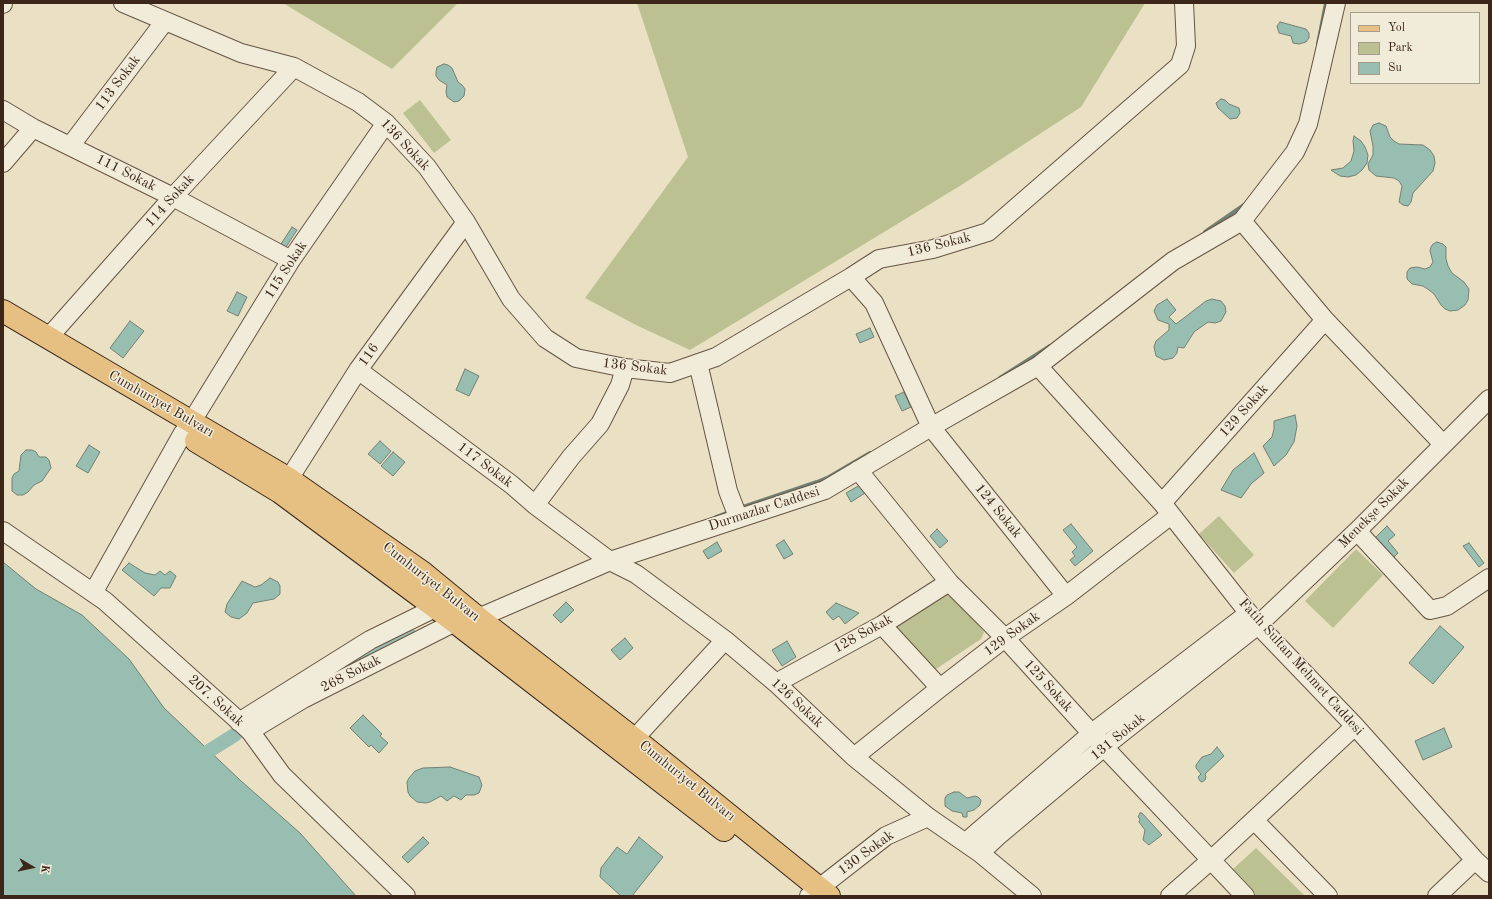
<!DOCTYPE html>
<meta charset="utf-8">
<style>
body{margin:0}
#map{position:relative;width:1492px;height:899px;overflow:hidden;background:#eae0c4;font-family:"Old Standard TT",serif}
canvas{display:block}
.frame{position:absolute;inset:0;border:4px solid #3b2619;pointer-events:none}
.legend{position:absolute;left:1350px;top:12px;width:130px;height:72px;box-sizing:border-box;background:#f1ebd9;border:1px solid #a89c8c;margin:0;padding:5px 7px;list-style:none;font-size:12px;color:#3b2619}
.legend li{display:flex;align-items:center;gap:8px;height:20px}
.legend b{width:20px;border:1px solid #a89c8c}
.north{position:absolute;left:12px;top:847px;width:40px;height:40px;-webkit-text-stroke:3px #f1ebd9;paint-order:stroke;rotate:99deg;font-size:11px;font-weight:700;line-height:16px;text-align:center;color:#3b2619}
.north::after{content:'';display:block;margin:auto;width:14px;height:18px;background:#3b2619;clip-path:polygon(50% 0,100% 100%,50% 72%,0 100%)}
</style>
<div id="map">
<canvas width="1492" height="899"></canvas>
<div class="frame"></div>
<ul class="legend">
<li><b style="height:5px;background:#e5c082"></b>Yol</li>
<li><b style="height:11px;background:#bbc191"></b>Park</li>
<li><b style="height:11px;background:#98bdb1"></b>Su</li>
</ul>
<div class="north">K</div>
</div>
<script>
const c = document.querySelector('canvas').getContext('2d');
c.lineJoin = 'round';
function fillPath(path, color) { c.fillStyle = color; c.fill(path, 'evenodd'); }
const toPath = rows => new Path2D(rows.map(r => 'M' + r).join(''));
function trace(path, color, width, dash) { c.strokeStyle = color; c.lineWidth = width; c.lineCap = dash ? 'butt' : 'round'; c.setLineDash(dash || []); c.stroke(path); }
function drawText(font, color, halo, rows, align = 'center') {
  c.font = font + ' "Old Standard TT",serif'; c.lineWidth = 3; c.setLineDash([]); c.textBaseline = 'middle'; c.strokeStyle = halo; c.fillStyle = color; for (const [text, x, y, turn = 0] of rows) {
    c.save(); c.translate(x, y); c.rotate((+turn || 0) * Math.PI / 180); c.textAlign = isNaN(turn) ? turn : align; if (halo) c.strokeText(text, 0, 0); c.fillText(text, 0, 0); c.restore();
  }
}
fillPath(toPath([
 [283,3,458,3,392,69],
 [637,3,1145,3,1081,107,963,184,690,350,638,326,585,298,688,157],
 [420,100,451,140,434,153,403,113],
 [1219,516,1254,555,1234,573,1199,534],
 [1356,549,1383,575,1333,628,1305,601],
 [950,592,984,632,981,639,933,671,895,626],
 [1256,848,1305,896,1255,896,1232,870]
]), '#bbc191');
const water = toPath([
 [1280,22,1306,29,1309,33,1309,38,1306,42,1299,44,1293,43,1291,36,1279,33,1277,26,1280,22],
 [444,64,448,65,452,68,458,82,462,85,465,89,464,96,459,101,454,102,447,97,446,92,447,85,439,80,436,76,436,72,437,67,444,64],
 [1221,99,1225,100,1229,104,1239,108,1240,113,1237,118,1230,119,1218,108,1216,103,1221,99],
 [1379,123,1386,126,1390,137,1394,141,1399,144,1423,145,1430,150,1434,156,1435,163,1433,171,1413,193,1411,202,1408,206,1403,205,1399,202,1402,186,1399,181,1394,178,1376,176,1369,170,1368,164,1373,155,1373,146,1370,131,1373,125,1379,123],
 [1354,136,1361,141,1365,147,1368,155,1367,163,1362,170,1356,175,1348,177,1340,176,1331,170,1343,168,1351,161,1354,151,1353,141,1354,136],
 [292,227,297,230,286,247,281,244,292,227],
 [1437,242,1443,244,1446,247,1446,259,1448,266,1452,273,1464,282,1469,289,1468,300,1465,305,1458,310,1450,311,1445,309,1441,305,1434,294,1429,290,1423,286,1412,284,1407,279,1407,272,1410,268,1417,267,1425,269,1430,267,1433,262,1430,251,1431,247,1433,244,1437,242],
 [237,292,247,297,238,316,227,311,237,292],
 [1167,299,1176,310,1169,317,1176,324,1206,301,1212,299,1221,301,1225,306,1226,312,1221,321,1215,323,1208,322,1194,332,1184,348,1178,347,1177,353,1173,358,1164,360,1156,356,1154,347,1156,341,1169,330,1169,324,1158,320,1154,311,1157,305,1167,299],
 [130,321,144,331,123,358,110,348,130,321],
 [870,328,874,337,860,343,856,334,870,328],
 [465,369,479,376,469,396,456,390,465,369],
 [904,392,911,407,902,411,895,396,904,392],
 [1295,415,1297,426,1294,442,1286,455,1274,466,1263,446,1272,437,1274,429,1274,421,1295,415],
 [380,441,391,451,380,464,368,454,380,441],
 [89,445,100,452,88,473,76,466,89,445],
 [26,450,32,450,36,452,39,457,46,457,49,460,51,468,42,481,34,485,28,492,23,495,17,495,12,491,12,478,14,474,19,471,21,455,26,450],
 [393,452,405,462,393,476,381,466,393,452],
 [1254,453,1264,473,1251,484,1241,498,1221,490,1233,470,1254,453],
 [860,485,865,493,851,502,846,493,860,485],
 [1071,524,1093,551,1075,566,1070,560,1075,556,1072,552,1077,547,1063,530,1071,524],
 [1387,526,1395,535,1388,541,1398,553,1392,559,1374,539,1387,526],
 [937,529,948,541,940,548,930,536,937,529],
 [784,540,793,554,784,559,776,545,784,540],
 [717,542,722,551,708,559,703,551,717,542],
 [1469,543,1484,563,1479,567,1463,546,1469,543],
 [3,562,36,589,82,615,129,659,164,708,240,780,300,833,356,896,3,896,3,562],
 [129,563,145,573,155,575,160,571,165,575,170,571,176,576,170,588,161,588,154,596,122,570,129,563],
 [270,578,278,582,280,586,280,594,274,599,253,603,247,613,239,619,231,617,225,612,227,604,242,581,255,587,261,585,270,578],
 [566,602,574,610,561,623,553,615,566,602],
 [836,603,859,613,845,624,839,616,833,620,826,612,836,603],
 [1440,626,1464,647,1433,684,1409,663,1440,626],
 [625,638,633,648,620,660,611,650,625,638],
 [787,641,796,657,782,666,772,650,787,641],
 [363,715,382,734,380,736,388,743,379,753,371,745,369,747,350,728,363,715],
 [1444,728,1452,747,1423,760,1415,741,1444,728],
 [1217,747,1224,756,1205,774,1206,777,1205,780,1202,782,1200,781,1198,777,1201,774,1196,768,1196,765,1202,757,1211,754,1217,747],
 [450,767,479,777,482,785,479,793,474,795,466,795,461,800,454,796,447,801,441,796,430,802,426,803,417,802,410,796,408,792,407,782,409,778,415,771,423,768,450,767],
 [954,792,959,792,967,798,975,796,978,797,981,800,980,805,974,810,967,812,967,817,963,817,962,813,952,811,945,806,945,798,947,795,954,792],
 [1140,813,1142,813,1162,835,1149,845,1143,840,1145,830,1139,822,1140,819,1138,817,1140,813],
 [423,837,429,843,408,863,402,857,423,837],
 [639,837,663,857,632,896,621,896,600,877,601,868,617,847,627,854,639,837]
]);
fillPath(water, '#98bdb1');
trace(water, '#738174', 1);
trace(toPath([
 [1318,44,1326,3],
 [1205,232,1244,205],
 [1000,378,1050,346],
 [740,508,817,482,829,477,870,453],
 [716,517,732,511]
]), '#738174', 4);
trace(toPath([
 [333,671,410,635],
 [209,751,236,734]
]), '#98bdb1', 14);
const minor = toPath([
 [123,3,241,53,294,67,358,102,386,123,427,167,466,222,511,299,545,338,576,358,625,368,670,373,716,357,851,277,879,259,933,249,988,232,1180,65,1186,46,1184,3],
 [3,4,3,3],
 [3,110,33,128,173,197,291,260],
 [71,145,165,21],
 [3,163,33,128],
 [1242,221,1325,320,1443,444],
 [851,277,874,303,931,427,1066,596],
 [48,338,173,197,294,67],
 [698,363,728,491,738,517],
 [1038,366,1162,503,1258,625,1355,726,1475,860,1489,873],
 [358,370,512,485,535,505,610,561,636,574,725,640,776,683,854,757,928,817,980,853,1032,896],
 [192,421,291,260,386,123],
 [858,470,949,582,1005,638,1104,747,1245,896],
 [282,490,358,370,466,222],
 [1162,503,1325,320],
 [535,505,571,457,600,424,620,385,625,368],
 [3,531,105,601,250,731,282,775,406,896],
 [1357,531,1430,610,1447,606,1489,578],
 [93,593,183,433],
 [882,625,940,688],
 [776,683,882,625,949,582],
 [239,722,370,640,435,608,483,616,610,561,825,490,931,427,1038,366,1173,261,1242,221,1295,152,1308,124,1336,3],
 [250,731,303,699,455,622,465,618],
 [634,739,725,640],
 [854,757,940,688,1005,638,1066,596,1171,515],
 [1254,820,1328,896],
 [966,842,1092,733,1249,613],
 [980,853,999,835,1104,747,1258,625,1357,531,1489,399],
 [809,896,886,836,928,817],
 [1170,896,1211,860,1355,726],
 [1437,896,1475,860]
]);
const major = toPath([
 [3,311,289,479,422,572,473,614,647,749,829,896],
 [196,441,280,492,455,622,724,830]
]);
trace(minor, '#675444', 20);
trace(major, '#3b2619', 24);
trace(minor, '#f1ebd9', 18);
trace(major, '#e5c082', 22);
drawText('14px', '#3b2619', '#f1ebd9', [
 ["113 Sokak",118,83,-53],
 ["136 Sokak",405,145,47],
 ["111 Sokak",126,173,27],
 ["114 Sokak",170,201,-48],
 ["136 Sokak",939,245,-14],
 ["115 Sokak",286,270,-57],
 ["116",369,355,-54],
 ["136 Sokak",635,367,7],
 ["Cumhuriyet Bulvarı",161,404,30],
 ["129 Sokak",1244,411,-48],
 ["117 Sokak",485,465,37],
 ["Durmazlar Caddesi",764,509,-18],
 ["124 Sokak",998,511,51],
 ["Menekşe Sokak",1374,513,-45],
 ["Cumhuriyet Bulvarı",431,582,38],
 ["128 Sokak",863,634,-29],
 ["129 Sokak",1012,634,-36],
 ["Fatih Sultan Mehmet Caddesi",1301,667,48],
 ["268 Sokak",351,674,-27],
 ["125 Sokak",1048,686,48],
 ["207. Sokak",216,701,42],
 ["126 Sokak",797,703,43],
 ["131 Sokak",1118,737,-39],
 ["Cumhuriyet Bulvarı",687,781,39],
 ["130 Sokak",866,853,-36]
]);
</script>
